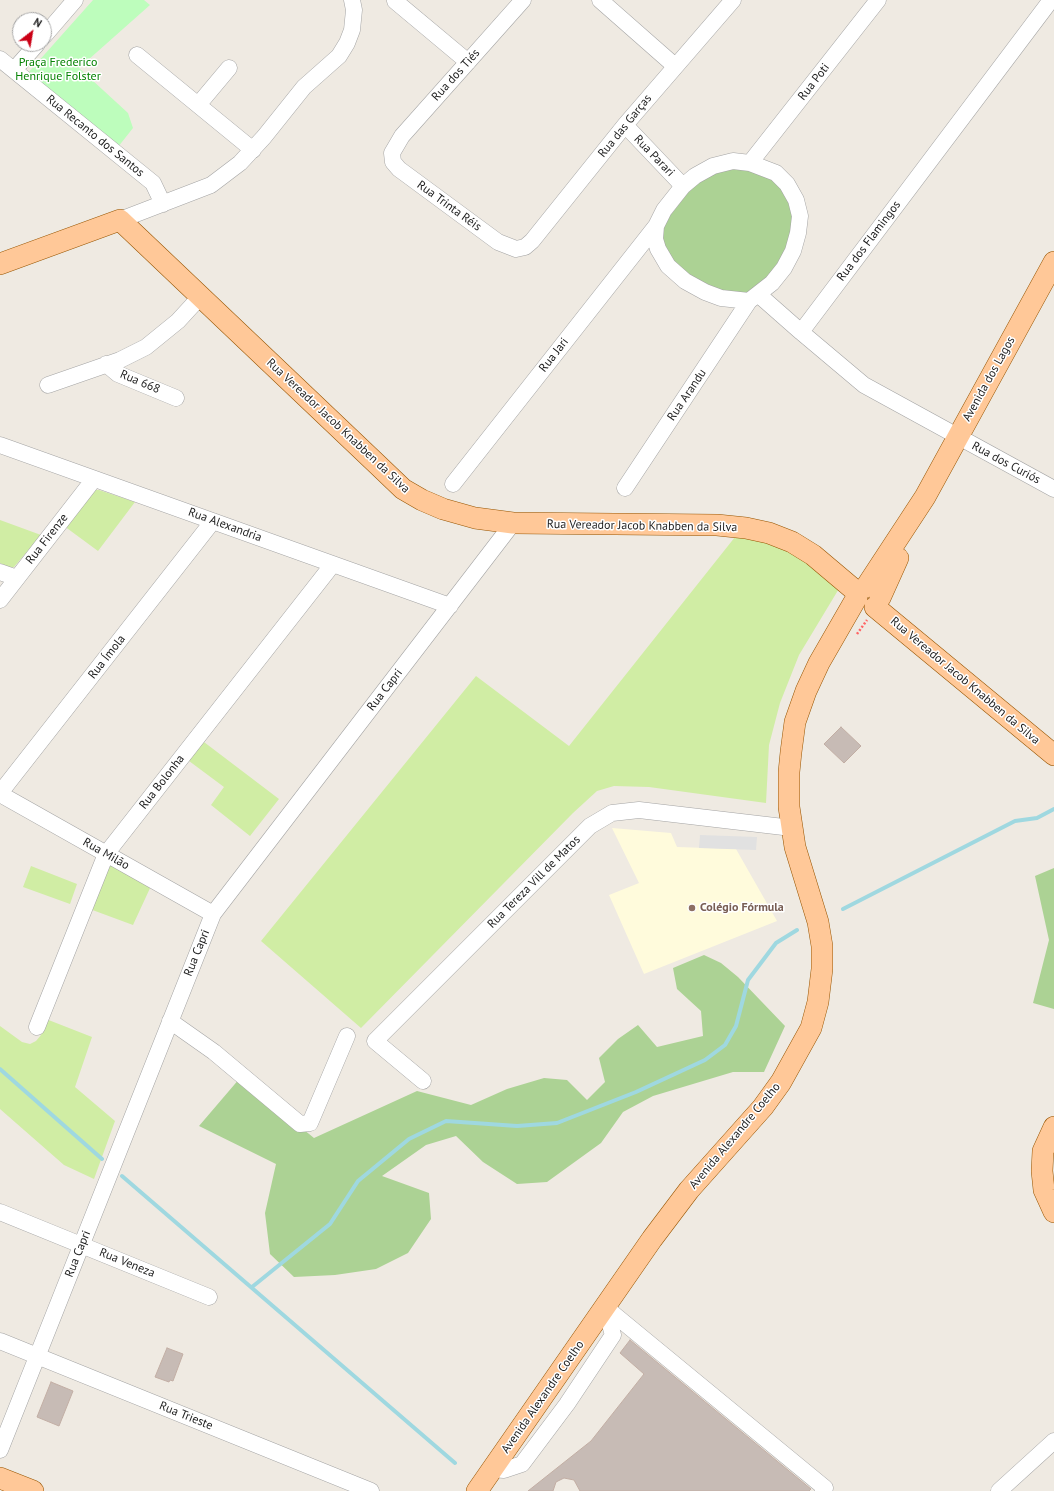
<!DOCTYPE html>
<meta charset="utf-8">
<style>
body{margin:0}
#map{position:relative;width:1054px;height:1491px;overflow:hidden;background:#efeae2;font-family:"PT Sans",sans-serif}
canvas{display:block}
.north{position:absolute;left:12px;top:12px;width:40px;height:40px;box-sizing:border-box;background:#fff;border:1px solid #a5a5a5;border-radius:50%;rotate:31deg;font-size:11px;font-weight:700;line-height:16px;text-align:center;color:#1d1d1d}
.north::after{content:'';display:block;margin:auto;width:14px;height:18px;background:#cb0015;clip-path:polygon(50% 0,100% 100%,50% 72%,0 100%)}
</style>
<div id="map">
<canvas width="1054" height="1491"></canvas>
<div class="north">N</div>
</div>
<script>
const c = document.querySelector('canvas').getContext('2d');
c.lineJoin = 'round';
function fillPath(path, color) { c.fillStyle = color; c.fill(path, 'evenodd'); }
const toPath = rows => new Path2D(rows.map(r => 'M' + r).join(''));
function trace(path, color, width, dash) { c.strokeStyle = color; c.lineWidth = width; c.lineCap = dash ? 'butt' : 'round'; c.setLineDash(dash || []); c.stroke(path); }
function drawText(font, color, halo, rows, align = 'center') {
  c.font = font + ' "PT Sans",sans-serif'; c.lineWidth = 3; c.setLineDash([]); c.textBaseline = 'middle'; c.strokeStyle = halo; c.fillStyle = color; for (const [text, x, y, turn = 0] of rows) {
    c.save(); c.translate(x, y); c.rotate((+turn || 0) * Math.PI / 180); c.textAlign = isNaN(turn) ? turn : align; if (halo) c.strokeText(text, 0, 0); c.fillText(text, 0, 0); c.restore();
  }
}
fillPath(toPath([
 [612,828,671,833,677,847,736,849,777,921,644,974,609,895,639,883]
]), '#fffbdc');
fillPath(toPath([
 [94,490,99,490,135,502,98,551,64,526],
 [0,520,41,535,14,567,10,568,0,563],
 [739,532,790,547,840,587,799,655,780,703,769,745,766,803,649,787,614,786,597,791,573,813,361,1028,261,941,476,676,569,746],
 [200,739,279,799,250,836,211,805,224,787,185,758],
 [108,861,151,886,133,925,87,908],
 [31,866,77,884,70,904,23,887],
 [46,1019,92,1037,75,1087,115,1121,94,1179,64,1165,0,1109,0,1026,22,1042,30,1044,36,1041,41,1035]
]), '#d0eda4');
fillPath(toPath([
 [733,166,773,178,791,201,793,231,780,265,748,296,723,293,688,277,663,248,661,227,698,180],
 [1054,868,1054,1009,1033,1003,1049,940,1035,876],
 [704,955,721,963,738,977,785,1026,764,1072,733,1072,653,1096,623,1112,601,1143,547,1182,517,1184,483,1162,456,1136,426,1145,382,1176,429,1193,431,1219,408,1253,376,1269,335,1275,294,1277,270,1254,265,1213,276,1164,199,1126,240,1078,314,1138,417,1091,471,1105,507,1089,544,1078,567,1080,587,1100,605,1082,599,1058,618,1039,638,1025,657,1047,703,1036,701,1011,677,989,673,968]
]), '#acd294');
fillPath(toPath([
 [93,0,144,0,150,5,79,68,128,113,133,128,118,147,28,73]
]), '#bdfdbc');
fillPath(toPath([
 [700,835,757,837,756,850,699,848]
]), '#e1e1e1');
trace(toPath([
 [843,909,1015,821,1037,818,1054,809],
 [0,1069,102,1159],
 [122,1176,455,1463],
 [252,1287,330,1224,358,1181,409,1139,446,1121,517,1126,557,1123,636,1092,705,1060,725,1045,736,1026,748,980,776,943,797,930]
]), '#9fd8e0', 4);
const building = toPath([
 [841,727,861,746,844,763,824,744,841,727],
 [630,1340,811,1489,809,1491,580,1491,574,1480,564,1478,556,1482,553,1491,528,1491,591,1441,644,1374,620,1353,630,1340],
 [167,1348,183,1354,173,1381,170,1380,169,1382,155,1377,167,1348],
 [51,1382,73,1391,59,1426,37,1417,51,1382]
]);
fillPath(building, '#c7bbb5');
trace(building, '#c2aea4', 1);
const minor = toPath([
 [523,0,402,136,392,153,393,162,399,169,498,242,516,249,525,247,532,241,625,125,733,0],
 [600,0,675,66],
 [1051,0,801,332,864,385,1054,489],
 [395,1,468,62],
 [44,36,75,0],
 [137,55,253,150],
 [0,59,153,183,163,204],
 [14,70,37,44],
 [198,105,229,68],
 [625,125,683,186],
 [733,161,750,163,776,173,787,184,796,200,800,216,798,233,793,251,784,268,772,283,749,301,721,298,705,292,685,281,668,266,658,249,655,239,656,226,664,210,683,186,695,176,713,166,733,161],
 [750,163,878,0],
 [120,220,211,185,240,163,264,137,304,87,339,56,347,43,352,30,354,10,352,0],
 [759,295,801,332],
 [106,364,118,374,176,398],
 [48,385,120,360,146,347,178,321,200,297],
 [0,445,450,606],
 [453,484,656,226],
 [625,488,749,301],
 [0,572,17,578],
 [0,600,94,479],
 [0,793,213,521],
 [0,794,213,914],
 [170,1021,214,1052,300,1124,310,1123,347,1036],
 [37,1027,106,854,333,564],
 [423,1081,375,1041,590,826,612,813,639,810,792,828],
 [0,1212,209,1297],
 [605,1307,825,1488,823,1491],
 [0,1341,371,1491],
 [0,1450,213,914,513,523],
 [492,1469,504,1470,522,1464,567,1404,613,1335,605,1307],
 [999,1491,1054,1441]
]);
const major = toPath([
 [0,264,120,220,380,467,403,489,422,500,443,509,475,518,513,523,717,525,746,528,769,533,792,542,813,555,858,593],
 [866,587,925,497,1054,262],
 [880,598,898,558],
 [875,607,1054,755],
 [1054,1127,1043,1151,1042,1171,1044,1190,1054,1212],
 [0,1478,33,1491],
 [477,1491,652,1239,689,1190,763,1107,781,1082,811,1028,818,1002,822,969,822,946,818,922,795,847,789,807,789,772,791,752,795,722,806,691,819,663,857,597]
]);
trace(minor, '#a4a4a4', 17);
trace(major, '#975500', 22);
trace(toPath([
 [857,634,867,620]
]), '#ff6464', 2.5, [2, 2]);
trace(minor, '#fff', 16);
trace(major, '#ffc898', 21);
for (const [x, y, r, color] of [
 [692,908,4,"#8d6e63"]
]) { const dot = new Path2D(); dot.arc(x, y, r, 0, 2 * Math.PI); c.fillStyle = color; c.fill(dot); trace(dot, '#fff', 1.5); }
drawText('12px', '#068304', '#fff', [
 ["Praça Frederico",58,63],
 ["Henrique Folster",58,77]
]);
drawText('12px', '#1d1d1d', '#fff', [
 ["Rua dos Tiés",456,75,-48],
 ["Rua Poti",814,82,-52],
 ["Rua das Garças",625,126,-51],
 ["Rua Recanto dos Santos",95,136,39],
 ["Rua Parari",654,156,46],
 ["Rua Trinta Réis",449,206,36],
 ["Rua dos Flamingos",869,241,-53],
 ["Rua Jari",554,355,-52],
 ["Avenida dos Lagos",989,379,-61],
 ["Rua 668",140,382,23],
 ["Rua Arandu",687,395,-56],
 ["Rua Vereador Jacob Knabben da Silva",338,426,43],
 ["Rua dos Curiós",1006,463,28],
 ["Rua Alexandria",225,525,20],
 ["Rua Vereador Jacob Knabben da Silva",642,526,1],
 ["Rua Firenze",47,539,-52],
 ["Rua Ímola",107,657,-52],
 ["Rua Vereador Jacob Knabben da Silva",965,681,40],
 ["Rua Capri",385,690,-52],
 ["Rua Bolonha",162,782,-52],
 ["Rua Milão",106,854,30],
 ["Rua Tereza Vill de Matos",534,882,-45],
 ["Rua Capri",197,953,-68],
 ["Avenida Alexandre Coelho",735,1136,-50],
 ["Rua Capri",78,1254,-68],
 ["Rua Veneza",127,1263,22],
 ["Avenida Alexandre Coelho",543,1397,-55],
 ["Rua Trieste",186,1416,22]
]);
drawText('bold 12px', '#785e54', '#fff', [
 ["Colégio Fórmula",700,908]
], 'left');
</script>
